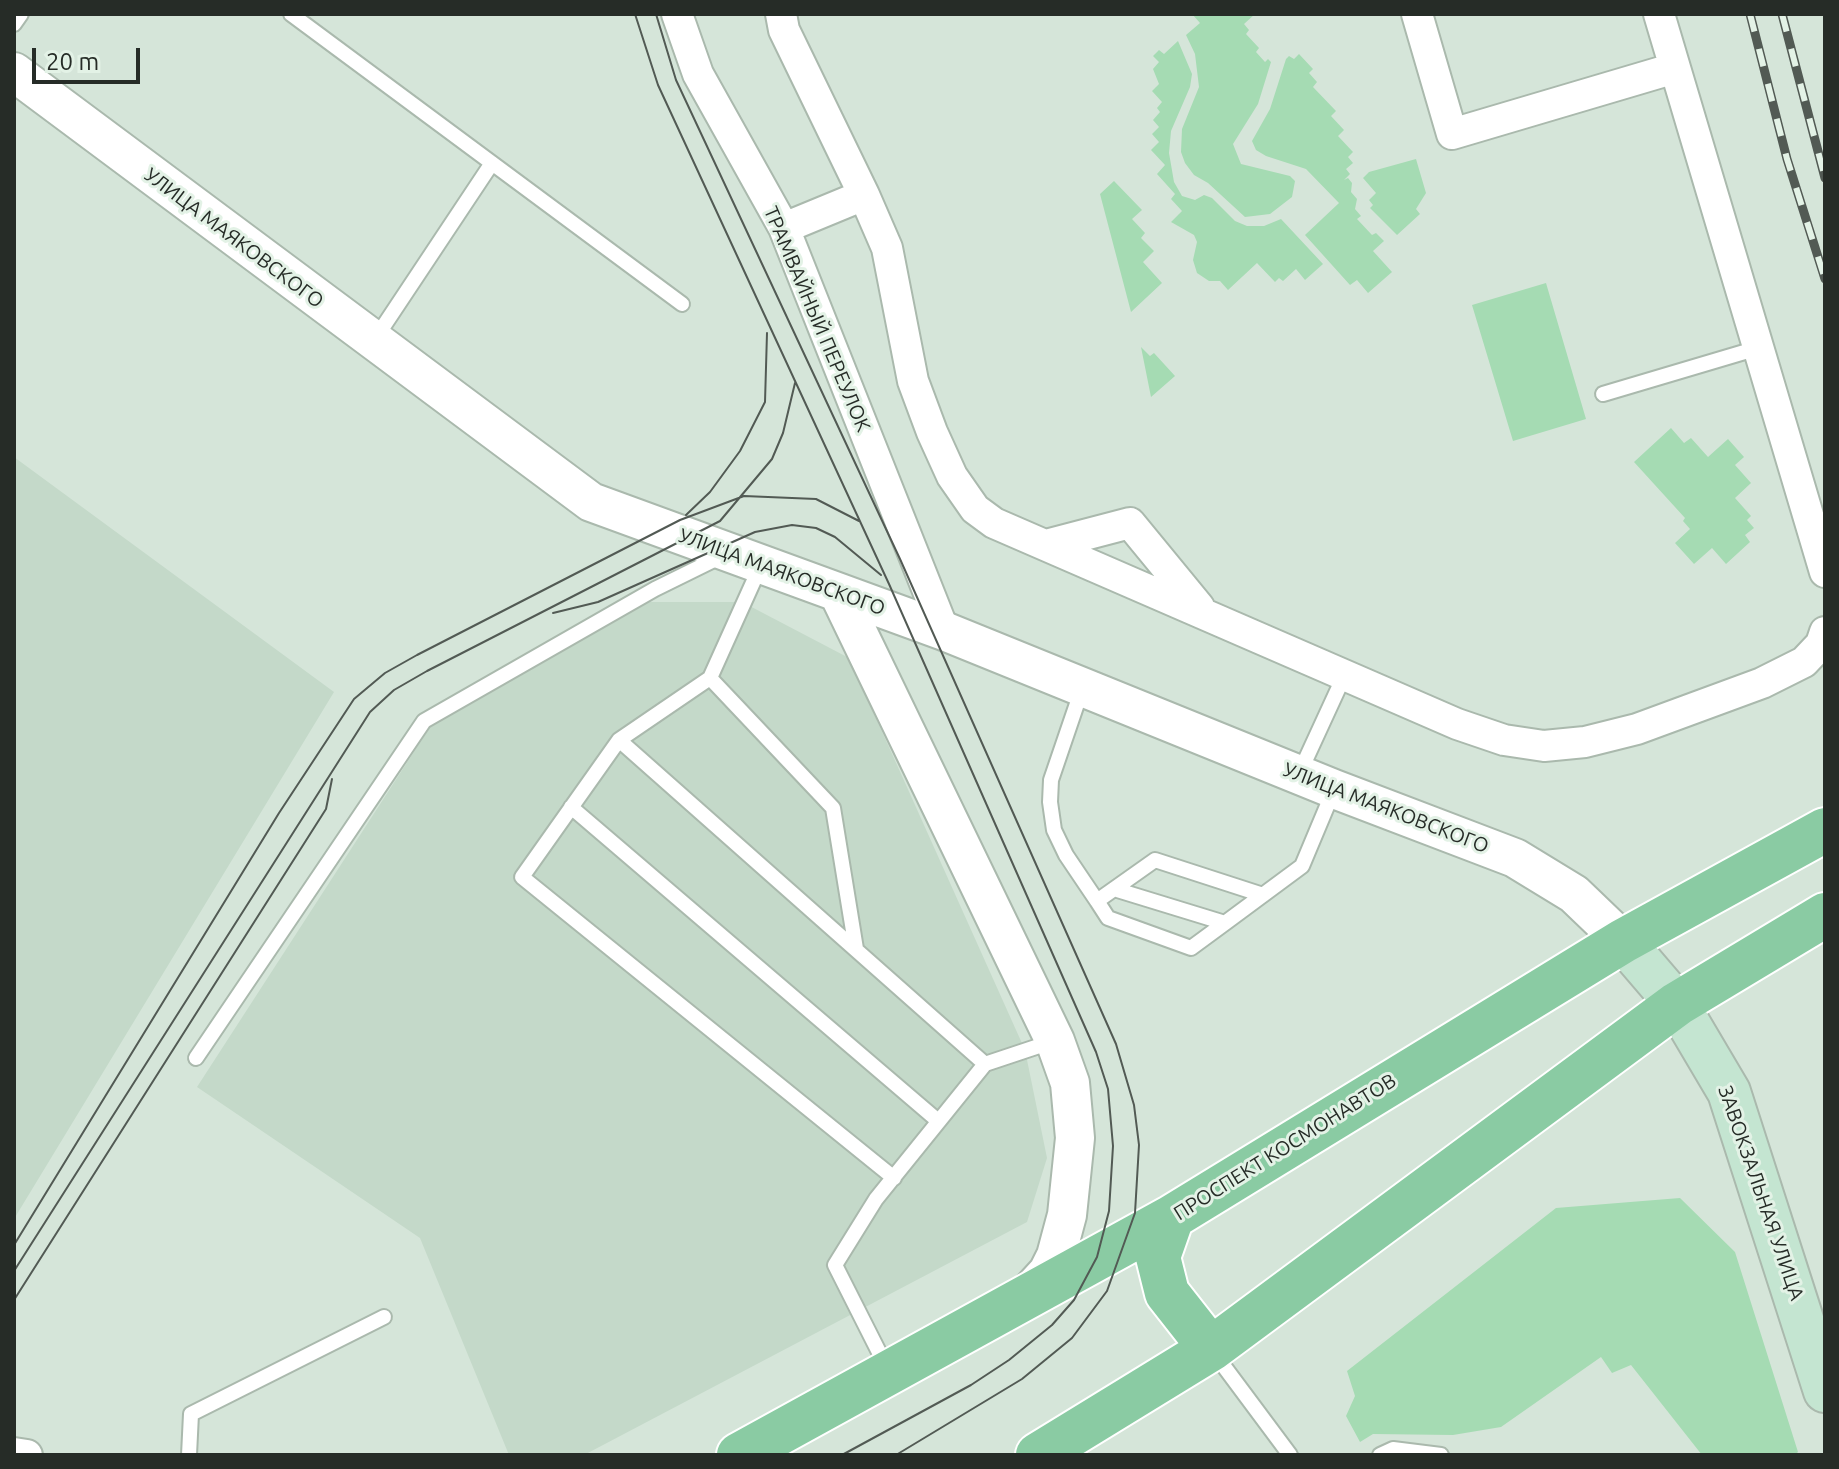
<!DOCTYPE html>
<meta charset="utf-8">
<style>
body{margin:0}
#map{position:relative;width:1839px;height:1469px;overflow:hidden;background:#d5e5d9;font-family:Ubuntu,sans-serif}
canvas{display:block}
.frame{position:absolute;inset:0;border:16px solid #262c27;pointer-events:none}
.scale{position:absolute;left:32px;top:48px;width:108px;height:36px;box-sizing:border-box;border:4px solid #262c27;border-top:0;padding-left:10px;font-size:24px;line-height:28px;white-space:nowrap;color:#262c27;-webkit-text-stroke:6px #e3f2e6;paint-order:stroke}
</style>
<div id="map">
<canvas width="1839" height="1469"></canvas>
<div class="frame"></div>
<div class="scale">20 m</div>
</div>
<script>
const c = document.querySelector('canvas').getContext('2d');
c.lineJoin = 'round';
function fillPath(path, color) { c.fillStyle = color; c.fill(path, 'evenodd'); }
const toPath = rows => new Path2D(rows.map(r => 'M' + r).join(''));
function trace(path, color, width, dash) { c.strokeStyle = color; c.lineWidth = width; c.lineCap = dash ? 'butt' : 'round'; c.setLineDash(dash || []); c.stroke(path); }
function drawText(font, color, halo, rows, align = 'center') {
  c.font = font + ' Ubuntu,sans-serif'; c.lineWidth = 6; c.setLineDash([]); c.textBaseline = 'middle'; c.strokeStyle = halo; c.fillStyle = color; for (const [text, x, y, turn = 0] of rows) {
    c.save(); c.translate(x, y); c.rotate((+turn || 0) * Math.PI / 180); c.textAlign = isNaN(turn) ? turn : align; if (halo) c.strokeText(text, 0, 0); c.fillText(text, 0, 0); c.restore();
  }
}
fillPath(toPath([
 [14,457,334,692,14,1219],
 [644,602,742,602,849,658,1025,1050,1047,1158,1027,1222,584,1455,509,1455,420,1238,197,1087,430,727]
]), '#c4d9c9');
fillPath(toPath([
 [1192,14,1255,14,1244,24,1249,30,1246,34,1259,48,1256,52,1265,62,1268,59,1271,62,1258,104,1233,144,1241,164,1290,176,1295,181,1292,197,1270,214,1245,217,1208,183,1194,175,1185,163,1181,152,1182,129,1199,87,1195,54,1186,35,1200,23],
 [1178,41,1192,74,1190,87,1171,131,1169,153,1174,182,1182,196,1195,200,1204,195,1212,198,1235,221,1247,226,1264,226,1281,219,1323,264,1305,280,1296,269,1283,281,1279,278,1275,282,1257,263,1228,290,1220,281,1209,281,1197,273,1193,260,1197,242,1194,235,1171,222,1182,211,1171,199,1175,194,1157,174,1165,165,1151,150,1159,142,1152,134,1159,127,1153,120,1160,112,1157,108,1162,102,1152,91,1159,84,1153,69,1159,62,1153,56,1159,50,1164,54],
 [1299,54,1313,69,1309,73,1317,82,1313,87,1336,111,1331,116,1344,130,1338,136,1353,152,1348,157,1353,163,1346,169,1350,174,1344,180,1348,178,1352,183,1351,192,1357,199,1355,209,1361,216,1357,219,1372,235,1376,233,1384,241,1373,251,1392,272,1368,293,1357,280,1350,285,1305,235,1339,203,1306,169,1266,156,1256,150,1252,141,1270,109,1286,59,1289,56,1294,59],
 [1416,159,1426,193,1416,209,1420,214,1397,235,1370,208,1373,205,1369,200,1376,193,1363,178,1369,172],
 [1114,181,1142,210,1132,219,1145,233,1141,238,1154,251,1143,262,1162,283,1131,312,1100,194],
 [1546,283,1586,419,1513,441,1472,305],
 [1141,347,1150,356,1154,353,1175,376,1151,397],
 [1671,428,1684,443,1691,438,1708,457,1728,439,1744,457,1735,465,1751,483,1735,498,1751,516,1747,520,1754,528,1745,535,1750,542,1726,564,1712,548,1694,564,1675,543,1690,529,1683,521,1685,518,1634,462],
 [1680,1198,1735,1252,1798,1452,1795,1455,1702,1455,1631,1365,1612,1373,1601,1357,1501,1427,1453,1435,1373,1434,1360,1442,1346,1416,1355,1396,1347,1371,1556,1208]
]), '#a5dbb3');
const service = toPath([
 [291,14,682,304],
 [14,24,21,14],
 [375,339,492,163],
 [1603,394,1758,348],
 [760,567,710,678,619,740,522,877,894,1178],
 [710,678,833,808,856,949],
 [1082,689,1051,780,1050,802,1054,830,1066,855,1097,901,1114,889,1225,923,1302,866,1333,792],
 [619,740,985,1064],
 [1299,774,1345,674],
 [571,807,937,1120],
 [1114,889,1155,860,1263,895],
 [1097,901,1108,918,1191,948,1225,923],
 [196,1058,424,721,655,589,722,556],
 [1214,1353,1290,1455],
 [887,1368,835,1265,876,1199,985,1064,1054,1041],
 [189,1455,191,1414,384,1317],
 [1380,1455,1393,1449,1441,1455]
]);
const minor = toPath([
 [677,14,698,74,784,228,944,631],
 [781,14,784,30,864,195,784,228],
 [1417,14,1452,134,1675,68],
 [1659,14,1825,572],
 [864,195,887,248,913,381,932,432,952,476,975,509,994,523,1457,724,1504,740,1544,746,1585,742,1637,729,1762,683,1804,662,1821,644,1825,632],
 [1046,545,1130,523,1199,607],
 [14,1453,27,1455]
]);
const tertiary = toPath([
 [14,72,591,502,944,631,1334,789,1515,858,1574,894,1623,941],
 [839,594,1055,1041,1070,1083,1075,1138,1067,1215,1056,1256,1048,1272,1027,1295]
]);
const secondary = toPath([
 [1623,941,1677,1004,1729,1092,1825,1391]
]);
const primary = toPath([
 [1172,1217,1158,1257,1167,1293,1211,1349],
 [739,1455,1172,1217,1623,941,1825,830],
 [1038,1455,1211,1349,1677,1004,1825,915]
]);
trace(service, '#aab9ad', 18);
trace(minor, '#aab9ad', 34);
trace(tertiary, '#aab9ad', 42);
trace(secondary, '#aab9ad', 46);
trace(primary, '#fff', 48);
trace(service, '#fff', 14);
trace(minor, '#fff', 30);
trace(tertiary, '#fff', 38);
trace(secondary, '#c4e5d1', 42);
trace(primary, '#8acba3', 44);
trace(toPath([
 [635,14,658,85,889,584,1096,1052,1108,1089,1113,1146,1109,1211,1097,1257,1074,1300,1052,1325,1009,1360,971,1385,842,1455],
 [656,14,676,80,900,559,1116,1044,1134,1105,1139,1145,1135,1213,1107,1291,1072,1338,1022,1379,896,1455],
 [686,515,710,492,740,451,765,402,767,333],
 [553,613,598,602,755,532,792,525,816,528,835,537,881,575],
 [14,1245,279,813,354,699,385,673,417,655,680,520,744,496,816,499,859,521],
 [14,1271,370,712,394,690,427,671,720,521,772,459,783,433,795,383],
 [14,1300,326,809,332,779]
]), '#525a54', 2);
const rail = toPath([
 [1750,14,1787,159,1825,279],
 [1782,14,1825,178]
]);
trace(rail, '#525a54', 9);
trace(rail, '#e3f2e6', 6, [18]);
drawText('20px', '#262c27', '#e3f2e6', [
 ["УЛИЦА МАЯКОВСКОГО",234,238,37],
 ["ТРАМВАЙНЫЙ ПЕРЕУЛОК",817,319,67],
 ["УЛИЦА МАЯКОВСКОГО",782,572,20],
 ["УЛИЦА МАЯКОВСКОГО",1386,808,21],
 ["ПРОСПЕКТ КОСМОНАВТОВ",1285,1147,-32],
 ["ЗАВОКЗАЛЬНАЯ УЛИЦА",1761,1193,71]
]);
</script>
